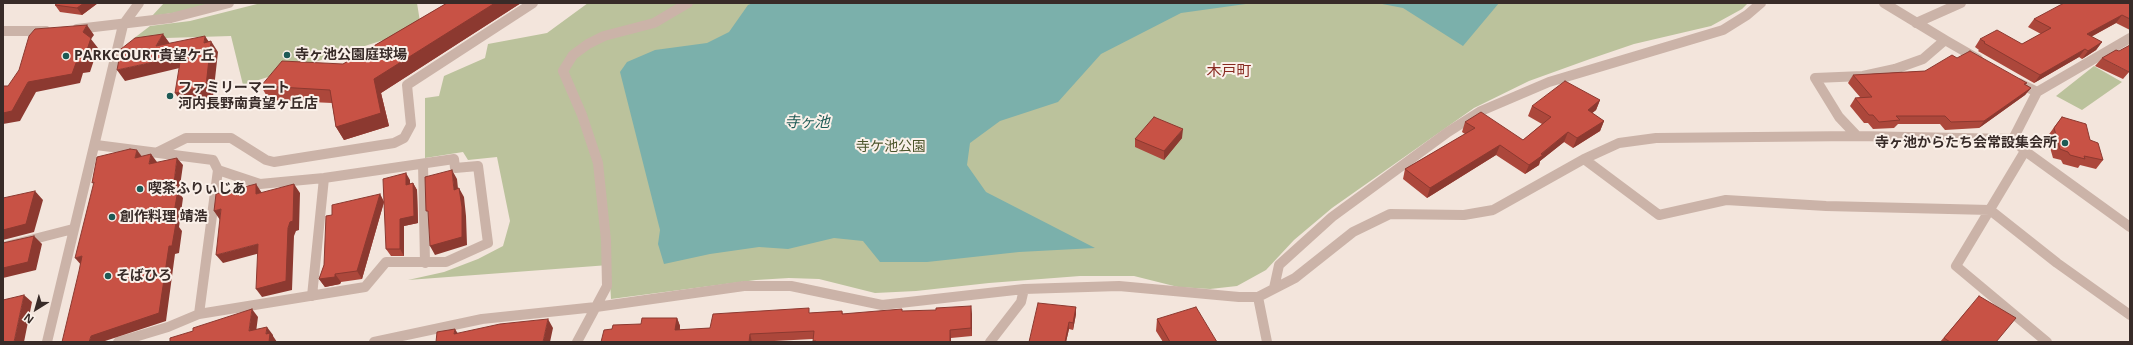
<!DOCTYPE html>
<meta charset="utf-8">
<style>
body{margin:0}
#map{position:relative;width:2133px;height:345px;overflow:hidden;background:#f3e5dc;font-family:"Open Sans",sans-serif}
canvas{display:block}
.frame{position:absolute;inset:0;border:4px solid #382b28;pointer-events:none}
.north{position:absolute;left:16px;top:289px;width:40px;height:40px;-webkit-text-stroke:3px #faf0e9;paint-order:stroke;rotate:217deg;font-size:11px;font-weight:700;line-height:16px;text-align:center;color:#382b28}
.north::after{content:'';display:block;margin:auto;width:14px;height:18px;background:#382b28;clip-path:polygon(50% 0,100% 100%,50% 72%,0 100%)}
</style>
<div id="map">
<canvas width="2133" height="345"></canvas>
<div class="frame"></div>
<div class="north">N</div>
</div>
<script>
const c = document.querySelector('canvas').getContext('2d');
c.lineJoin = 'round';
function fillPath(path, color) { c.fillStyle = color; c.fill(path, 'evenodd'); }
const toPath = rows => new Path2D(rows.map(r => 'M' + r).join(''));
function trace(path, color, width, dash) { c.strokeStyle = color; c.lineWidth = width; c.lineCap = dash ? 'butt' : 'round'; c.setLineDash(dash || []); c.stroke(path); }
function drawText(font, color, halo, rows, align = 'center') {
  c.font = font + ' "Open Sans","Noto Sans JP",sans-serif'; c.lineWidth = 4; c.setLineDash([]); c.textBaseline = 'middle'; c.strokeStyle = halo; c.fillStyle = color; for (const [text, x, y, turn = 0] of rows) {
    c.save(); c.translate(x, y); c.rotate((+turn || 0) * Math.PI / 180); c.textAlign = isNaN(turn) ? turn : align; if (halo) c.strokeText(text, 0, 0); c.fillText(text, 0, 0); c.restore();
  }
}
fillPath(toPath([
 [164,3,215,3,186,11,152,16],
 [261,3,417,3,421,28,243,85,231,36,133,39,150,26,190,21],
 [588,3,1748,3,1742,9,1711,26,1634,44,1590,59,1529,81,1474,108,1332,208,1294,240,1266,270,1237,286,1210,289,1178,287,1134,276,1080,276,989,283,916,291,875,293,819,279,789,278,756,280,611,299,609,265,408,280,444,272,478,259,503,246,510,221,497,157,468,160,463,152,425,158,425,98,439,96,444,76,485,58,488,44,547,33],
 [2094,66,2122,82,2082,110,2056,96]
]), '#bbc29c');
fillPath(toPath([
 [753,3,1253,3,1181,13,1101,54,1058,102,1000,121,970,143,967,165,986,192,1095,248,1019,252,927,262,880,262,863,241,834,238,788,249,759,247,710,254,664,264,658,244,660,230,620,72,627,62,655,50,707,43,729,32,748,5],
 [1377,3,1499,3,1463,46,1403,8]
]), '#7bb0ab');
trace(toPath([
 [1884,3,1945,40],
 [1916,23,1961,3],
 [77,29,171,18,229,3],
 [3,31,46,31],
 [2019,83,2037,92],
 [1857,136,1839,117,1815,78,1863,76,1895,69,1923,59,1945,40,1978,59],
 [2013,139,2037,92,2130,38],
 [96,145,213,160,218,170,260,184,324,178,454,159,455,168,478,166,488,243,446,262,386,262,365,287,199,314,168,327,118,342],
 [2025,151,1956,266,2047,342],
 [158,152,186,138,231,138,266,160,274,162,394,143,404,138,411,125,407,85,533,3],
 [1584,159,1659,215,1726,200,1826,206,1990,210,2057,263,2130,315],
 [423,164,425,263],
 [3,247,73,229],
 [1274,288,1279,265,1332,217,1448,132,1481,111,1549,82,1723,30,1747,15,1761,3],
 [312,296,324,178],
 [1258,297,1267,342],
 [199,314,218,170],
 [47,342,123,25,139,3],
 [374,342,482,319,596,307,744,286,791,286,882,305,1024,289,1119,286,1239,297,1258,297,1295,278,1353,232,1390,214,1464,215,1493,210,1584,159,1619,143,1656,138,1857,136,2013,139,2025,151,2130,227],
 [577,342,607,286,606,240,598,163,582,115,563,71,573,55,588,44,604,36,654,23,688,3],
 [990,342,1021,302,1024,289]
]), '#cbb3a8', 10);
fillPath(toPath([
 [98,3,82,15,60,12,55,5],
 [447,3,521,3,381,93,389,126,344,140,336,127,332,103,269,100,261,86,343,64],
 [2130,3,2130,30,2116,23,2091,37,2102,42,2096,50,2082,59,2079,57,2034,83,1978,51,1979,50,1975,47,1980,39,2022,44,2041,34,2028,27,2034,19],
 [1957,58,2027,83,2025,84,2031,88,2025,95,1979,128,1945,130,1940,124,1898,124,1894,128,1873,129,1868,123,1864,123,1850,106,1855,98,1860,97,1848,83,1853,75,1925,71],
 [2102,58,2129,72,2123,79,2095,66],
 [1600,100,1596,110,1592,113,1604,121,1600,131,1573,148,1564,142,1540,161,1539,165,1525,174,1496,155,1427,198,1403,179,1405,169,1465,134,1462,132,1465,122,1523,140,1542,124,1528,116,1532,106],
 [2062,117,2090,140,2103,160,2096,169,2080,165,2078,168,2063,164,2061,160,2053,158,2047,137,2055,126],
 [1182,138,1164,160,1135,147,1135,139],
 [410,180,410,184,413,183,417,190,418,223,404,226,404,256,391,256,386,249],
 [380,194,384,202,362,279,341,282,340,284,325,287,319,279,324,265,332,215],
 [1076,307,1076,314,1073,330,1069,329,1066,342,1029,342],
 [1969,308,1996,342,1940,342],
 [842,311,843,314,903,311,972,314,972,336,951,338,951,342,814,342,813,339,755,342,601,342,612,329,641,324,677,318,680,326,680,330,710,328,810,313],
 [1157,319,1217,342,1163,342,1156,331]
]), '#ac473b');
fillPath(toPath([
 [84,3,98,3,82,15,77,8],
 [495,3,521,3,381,93,389,126,344,140,336,127,374,79],
 [2122,15,2116,23,2081,42,2087,34],
 [87,25,94,35,91,39,98,48,90,72,83,73,80,83,36,92,20,121,3,124,3,113,28,82,83,32],
 [163,34,171,45,156,46],
 [205,36,211,45,211,41,218,52,213,97,183,104,175,93,204,43],
 [2102,42,2096,50,2082,59,2088,51],
 [2085,49,2079,57,2034,83,2040,75],
 [181,56,188,66,125,81,117,70],
 [2031,88,2025,95,1979,128,1984,121],
 [1600,100,1596,110,1584,120,1588,110],
 [1604,121,1600,131,1573,148,1577,138],
 [1183,129,1182,138,1164,160,1164,151],
 [1568,132,1564,142,1540,161,1539,165,1525,174,1529,165],
 [1500,145,1496,155,1427,198,1430,188],
 [137,150,143,158,135,158],
 [151,154,157,162,155,172,149,164],
 [177,158,183,165,179,193,183,198,179,227,182,231,179,253,175,254,166,321,102,342,89,342,91,336,172,224,173,191],
 [452,170,457,179,459,198,454,190],
 [406,173,410,180,410,191,406,185],
 [413,183,417,190,418,223,404,226,404,256,400,249,400,219],
 [256,184,262,193,256,194],
 [294,184,300,193,299,230,296,231,294,236,292,290,262,297,256,289,288,228],
 [459,188,464,197,466,216,467,245,435,255,430,246],
 [35,191,43,200,34,232,3,240,3,230],
 [380,194,384,202,362,279,357,271],
 [221,209,220,220,214,211],
 [34,236,42,244,36,270,3,278,3,268],
 [258,244,264,252,223,263,216,255],
 [82,256,82,266,75,258],
 [335,274,341,282,340,284,325,287,319,279],
 [24,295,32,302,24,342,14,342],
 [971,306,972,314,972,336,971,328],
 [1076,307,1076,314,1073,330,1073,323],
 [252,309,258,317,255,340,249,331],
 [677,318,680,326,678,338,675,330],
 [548,319,553,328,550,342,543,342],
 [1069,322,1069,329,1066,342,1065,342],
 [267,327,273,335,273,336,277,342,269,342,266,334],
 [455,329,460,337,454,334],
 [950,330,951,338,951,342,950,342],
 [750,334,752,342,749,342]
]), '#8c3930');
const building = toPath([
 [58,3,84,3,77,8,55,5,58,3],
 [447,3,495,3,374,79,381,113,336,127,330,90,261,86,282,61,343,64,447,3],
 [2064,3,2130,3,2130,19,2122,15,2087,34,2102,42,2088,51,2085,49,2040,75,1984,43,1985,42,1980,39,1997,30,2022,44,2051,28,2034,19,2064,3],
 [87,25,83,32,91,38,83,62,76,63,72,74,28,82,12,111,3,113,3,86,8,86,19,70,29,36,35,29,87,25],
 [163,34,156,46,205,36,204,43,211,41,206,86,175,93,181,56,117,70,121,49,135,38,163,34],
 [2130,45,2130,70,2129,72,2102,58,2116,50,2119,51,2130,45],
 [1970,51,2027,83,2024,84,2031,88,1984,121,1951,122,1945,116,1896,116,1900,120,1879,122,1873,115,1869,115,1855,98,1872,97,1853,75,1925,71,1952,55,1957,58,1970,51],
 [1565,81,1600,100,1588,110,1604,121,1577,138,1568,132,1541,154,1543,155,1529,165,1500,145,1430,188,1405,169,1475,128,1465,122,1481,112,1523,140,1551,117,1532,106,1565,81],
 [1154,117,1183,129,1164,151,1135,139,1154,117],
 [2062,117,2086,124,2090,140,2098,143,2103,160,2084,156,2085,159,2070,155,2068,152,2060,149,2054,128,2062,117],
 [130,149,137,150,135,158,151,154,149,164,177,158,173,191,178,190,172,224,176,223,172,246,169,246,159,313,91,336,89,342,62,342,79,271,82,256,75,258,94,182,92,183,97,157,130,149],
 [452,170,454,190,459,188,462,207,462,237,430,246,428,211,426,211,425,177,452,170],
 [406,173,406,185,413,183,414,216,400,219,400,249,386,249,383,179,406,173],
 [256,184,256,194,294,184,293,221,290,222,288,228,286,281,256,289,258,244,216,255,221,209,214,211,216,194,256,184],
 [35,191,26,224,3,230,3,198,35,191],
 [380,194,357,271,335,274,335,277,319,279,324,265,326,216,332,215,332,205,380,194],
 [34,236,28,262,3,268,3,243,34,236],
 [24,295,14,342,3,342,3,300,24,295],
 [1979,296,2016,318,1996,342,1950,342,1944,338,1979,296],
 [1038,303,1076,307,1073,323,1069,322,1065,342,1029,342,1038,303],
 [971,306,971,328,950,330,950,342,816,342,816,341,813,341,814,331,750,334,749,342,601,342,604,330,612,329,613,325,641,324,642,318,677,318,675,330,710,328,713,314,809,308,809,313,842,311,842,314,902,309,902,311,936,310,936,308,971,306],
 [1196,307,1217,342,1170,342,1157,319,1196,307],
 [252,309,249,331,267,327,266,334,270,333,269,342,170,342,170,338,193,331,193,328,252,309],
 [548,319,543,342,436,342,437,332,455,329,454,334,500,324,548,319]
]);
fillPath(building, '#c85245');
trace(building, '#8c3930', 1);
for (const [x, y, r, color] of [
 [287,55,4,"#1d5a55"],
 [66,56,4,"#1d5a55"],
 [170,96,4,"#1d5a55"],
 [2065,143,4,"#1d5a55"],
 [140,189,4,"#1d5a55"],
 [112,217,4,"#1d5a55"],
 [108,276,4,"#1d5a55"]
]) { const dot = new Path2D(); dot.arc(x, y, r, 0, 2 * Math.PI); c.fillStyle = color; c.fill(dot); trace(dot, '#faf0e9', 1.5); }
drawText('bold 14px', '#382b28', '#faf0e9', [
 ["寺ヶ池公園庭球場",295,55],
 ["PARKCOURT貴望ケ丘",74,56],
 ["ファミリーマート",178,88],
 ["河内長野南貴望ヶ丘店",178,104],
 ["寺ヶ池からたち会常設集会所",2057,143,"right"],
 ["喫茶ふりぃじあ",148,189],
 ["創作料理 靖浩",120,217],
 ["そばひろ",116,276]
], 'left');
drawText('14px', '#4d562c', '#faf0e9', [
 ["寺ケ池公園",891,147]
]);
drawText('15px', '#882a20', '#faf0e9', [
 ["木戸町",1229,72]
]);
drawText('italic 15px', '#1d5a55', '#faf0e9', [
 ["寺ヶ池",807,123]
]);
</script>
